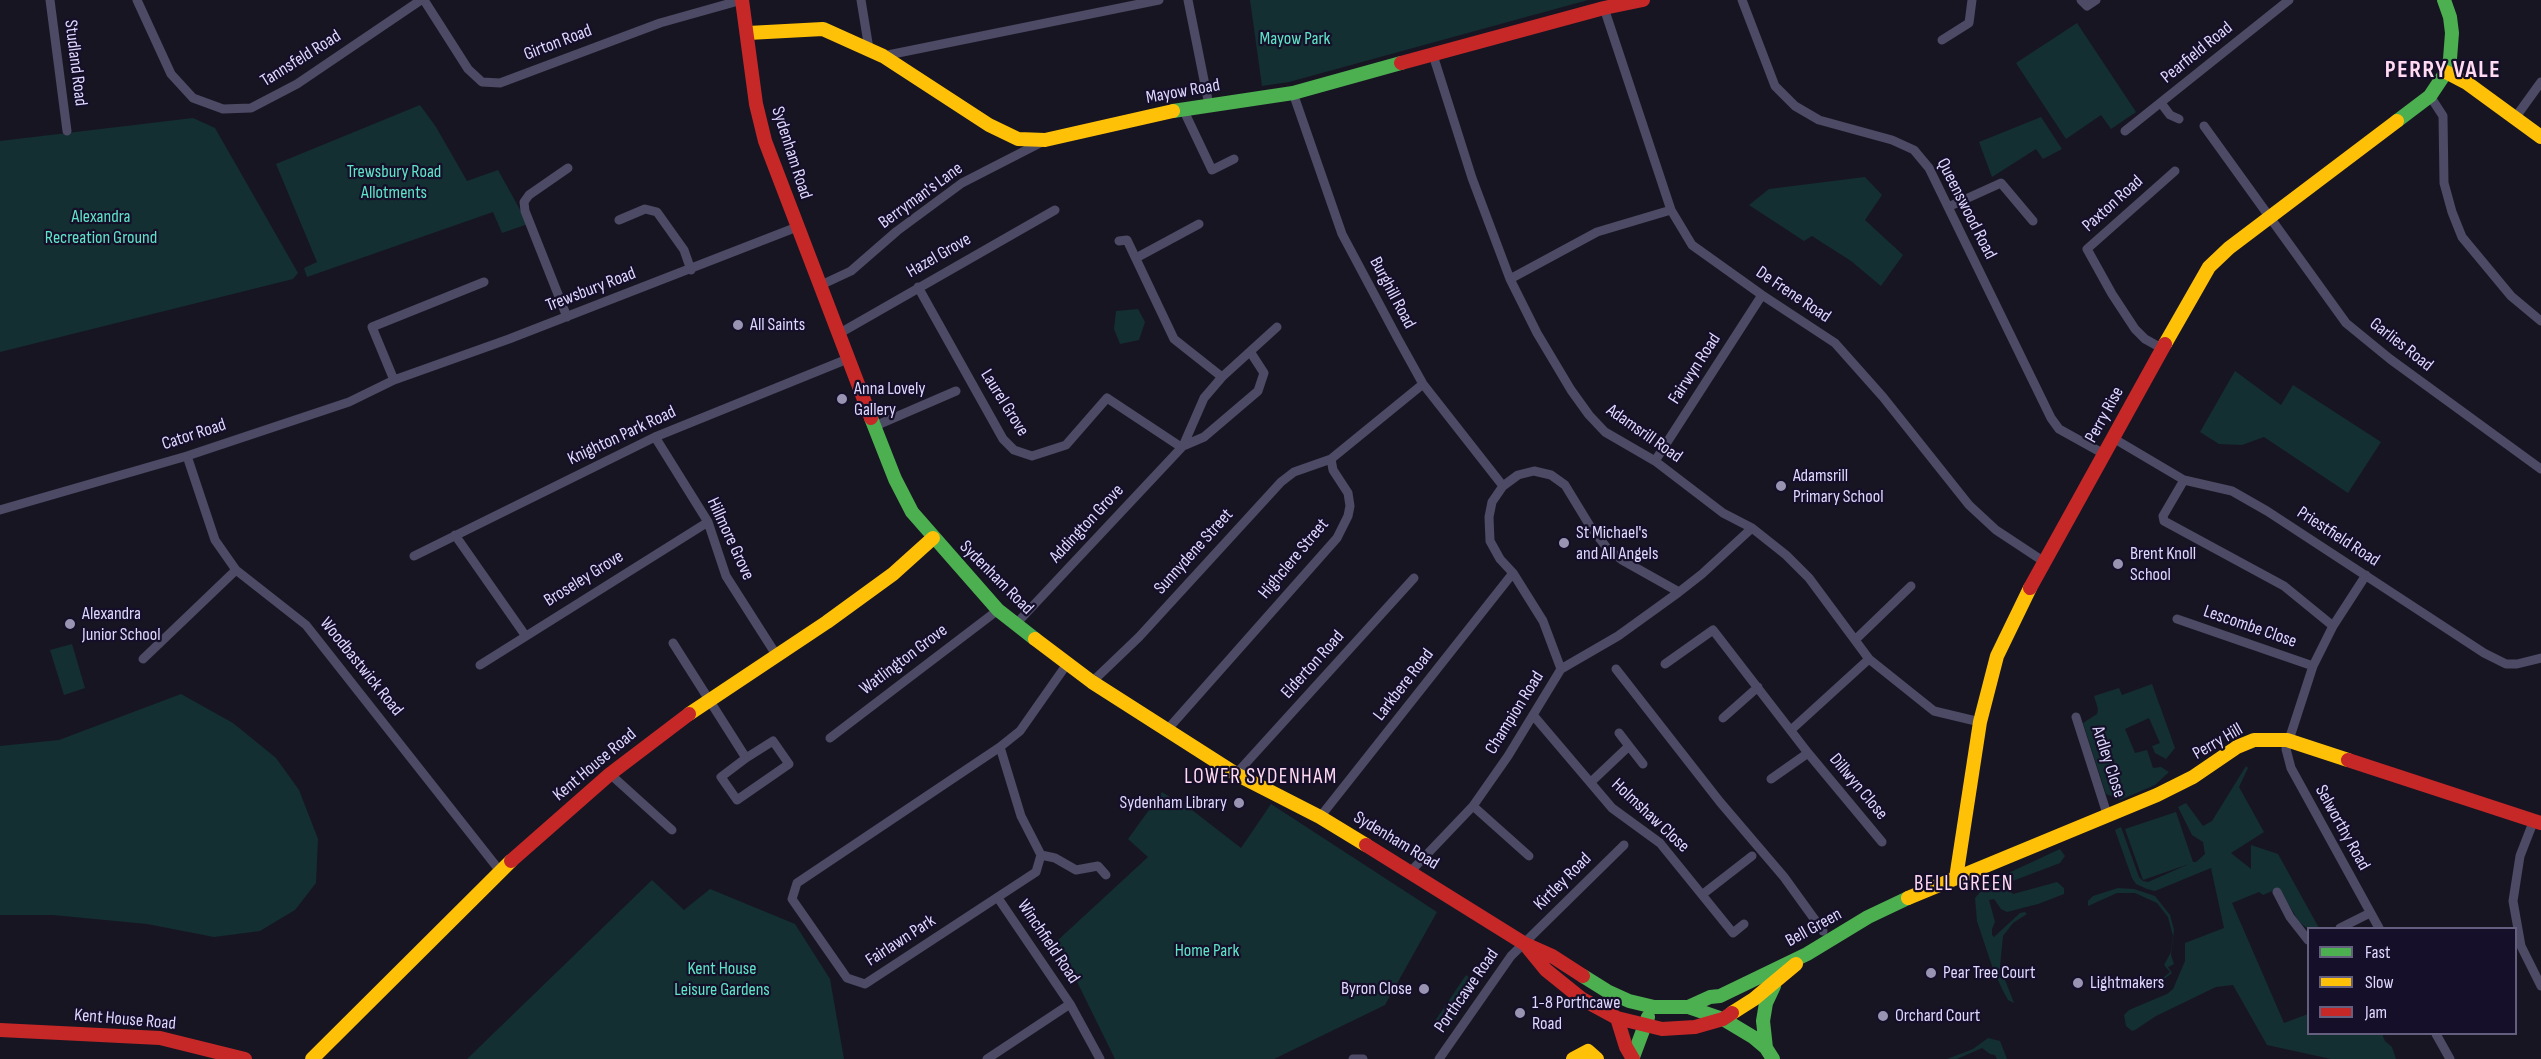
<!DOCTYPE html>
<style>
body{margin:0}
#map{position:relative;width:2541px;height:1059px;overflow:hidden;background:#181523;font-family:"Sofia Sans Condensed",sans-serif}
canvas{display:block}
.legend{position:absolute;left:2307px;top:927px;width:210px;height:108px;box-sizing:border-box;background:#150f29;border:2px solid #655f7f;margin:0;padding:8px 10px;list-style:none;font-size:18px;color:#ded8ff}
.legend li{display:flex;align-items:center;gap:12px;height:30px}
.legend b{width:30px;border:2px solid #655f7f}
</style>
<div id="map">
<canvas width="2541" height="1059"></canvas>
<ul class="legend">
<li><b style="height:8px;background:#4caf50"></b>Fast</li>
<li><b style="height:8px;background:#ffc107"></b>Slow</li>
<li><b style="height:8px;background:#c62828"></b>Jam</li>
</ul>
</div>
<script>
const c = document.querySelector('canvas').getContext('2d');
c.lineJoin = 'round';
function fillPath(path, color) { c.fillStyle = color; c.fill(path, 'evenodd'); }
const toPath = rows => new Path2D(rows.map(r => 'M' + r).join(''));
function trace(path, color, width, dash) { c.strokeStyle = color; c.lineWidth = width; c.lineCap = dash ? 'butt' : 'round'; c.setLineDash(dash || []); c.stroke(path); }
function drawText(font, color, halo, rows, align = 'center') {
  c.font = font + ' "Sofia Sans Condensed",sans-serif'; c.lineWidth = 4.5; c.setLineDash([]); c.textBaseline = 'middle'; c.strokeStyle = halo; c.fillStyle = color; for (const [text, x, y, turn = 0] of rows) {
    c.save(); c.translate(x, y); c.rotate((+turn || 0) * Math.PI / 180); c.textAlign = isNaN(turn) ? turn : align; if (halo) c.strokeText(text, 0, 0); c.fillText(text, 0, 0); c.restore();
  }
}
fillPath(toPath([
 [1250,0,1588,0,1289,82,1262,86],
 [2077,23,2136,112,2111,129,2101,115,2066,139,2016,63],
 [420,105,436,127,467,181,498,170,528,224,502,233,493,212,307,277,304,268,317,262,276,164],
 [2041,117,2062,149,2043,159,2036,149,1992,177,1979,142],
 [193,118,215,128,298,273,293,279,0,352,0,141],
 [1865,177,1882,195,1865,220,1903,255,1881,286,1851,261,1812,236,1804,241,1749,205,1769,189],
 [1138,309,1145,322,1139,340,1120,344,1114,329,1116,311],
 [2235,371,2281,405,2293,385,2381,442,2348,493,2264,437,2242,445,2219,444,2200,432],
 [72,644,85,688,64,695,50,650],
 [2152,684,2175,748,2166,759,2155,753,2152,746,2160,743,2149,718,2125,729,2135,753,2147,750,2153,768,2161,767,2169,772,2155,785,2120,800,2106,794,2083,723,2097,714,2098,709,2094,696,2119,688,2122,695],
 [181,694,233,723,276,758,299,790,318,839,316,883,295,910,260,931,214,937,147,924,53,915,0,915,0,746,59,740],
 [2246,766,2248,768,2239,787,2264,832,2231,853,2251,869,2251,845,2278,854,2319,928,2308,929,2299,922,2279,888,2263,895,2259,892,2232,903,2284,1023,2308,1014,2308,1034,2382,1034,2385,1041,2392,1047,2396,1059,2331,1059,2267,1045,2233,985,2216,987,2156,1016,2135,1030,2132,1031,2126,1026,2124,1015,2129,1010,2167,994,2173,989,2185,961,2185,943,2224,928,2211,868,2155,891,2147,889,2136,884,2132,878,2115,830,2121,827,2139,877,2143,881,2148,882,2189,864,2143,880,2125,829,2176,812,2193,862,2196,862,2205,854,2203,842,2192,835,2178,807,2186,803,2203,826,2212,821],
 [1162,792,1181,804,1183,803,1241,848,1271,804,1437,912,1385,1005,1274,1059,1115,1059,1057,941,1148,857,1128,839],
 [2060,849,2065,856,2060,863,2010,882,2008,888,2013,894,2057,882,2064,888,2064,894,2038,904,2007,912,2001,909,1994,899,1989,900,1995,922,1992,929,1992,935,1994,937,2020,913,2025,912,2027,914,2013,923,2003,936,2000,967,2014,1003,2008,1000,2003,991,1993,969,1977,921,1975,898,1989,882],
 [652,880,684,910,710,889,795,924,830,979,844,1059,467,1059],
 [2118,888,2134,889,2155,896,2170,915,2174,930,2171,955,2174,964,2168,967,2172,973,2159,983,2156,984,2170,972,2164,965,2171,952,2173,936,2168,917,2157,903,2135,893,2117,893,2088,906,2088,901,2093,896],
 [1466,975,1479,984,1448,1029,1435,1021],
 [1988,1038,2000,1041,2007,1059,1997,1059,1995,1055,1990,1054,1982,1048,1957,1059,1947,1059,1973,1049]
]), '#132f32');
trace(toPath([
 [50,0,67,131],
 [137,0,171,74,193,98,223,109,251,108,297,84,421,0],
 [424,0,468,69,482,82,500,83,660,23,742,0],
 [861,0,869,49],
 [1188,0,1209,105],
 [1742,0,1775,86,1795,106,1819,120,1892,140,1914,150,1929,168,2051,418,2059,429,2104,454],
 [2081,0,2087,6,2096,0],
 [1604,8,1671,210,1692,245,1762,295,1835,343,1883,397,1969,505,1996,530,2043,561],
 [1942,40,1969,23,1972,0],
 [1433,55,1472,178,1510,279,1537,333,1571,390,1589,415,1605,432,1655,461,1723,513,1752,528,1786,555,1809,578,1869,659,1934,711,1980,722],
 [883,56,1159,0],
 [1293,93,1342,234,1398,339,1423,384,1503,486],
 [2430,96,2443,116,2444,183,2452,212,2462,237,2511,296,2541,321],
 [2161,103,2170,115,2179,119],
 [1183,109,1212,170,1234,159],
 [2515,118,2541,82],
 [2204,126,2346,323,2390,359,2541,469],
 [2125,131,2289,0],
 [1948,207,2001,183,2033,221],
 [619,220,645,209,657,212,684,250,691,270],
 [1119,241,1127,240,1174,339,1222,377],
 [1136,258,1199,224],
 [1510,279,1597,232,1671,210],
 [821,285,851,271,897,231,962,183,1042,142],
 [918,287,1003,439,1014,450,1032,456,1066,445,1107,398,1181,447],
 [567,317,525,211,524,202,529,195,568,168],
 [840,333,1055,210],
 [2163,349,2145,339,2135,329,2112,294,2087,249,2175,171],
 [1251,353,1264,373,1258,391,1204,437,1183,446,1204,398,1222,377,1277,327],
 [394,380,372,327,484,282],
 [875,426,956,391],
 [655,437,708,522,726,576,777,656],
 [2113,438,2184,480,2232,491,2267,511,2484,653,2506,664,2517,664,2541,658],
 [187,456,215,540,236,570,306,625,500,871],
 [1655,461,1762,295],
 [2184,480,2163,516,2164,521,2284,586,2333,626],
 [0,510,187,456,349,402,394,380,509,339,797,227],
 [455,535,525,635],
 [414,556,655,437,850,358],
 [2366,575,2333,626,2313,666,2286,749,2291,768,2379,928],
 [2177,619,2313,666],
 [1015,625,1183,446],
 [1855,640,1911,586],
 [673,643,746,758,721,777,737,800,789,764,773,741,746,758],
 [143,659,236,570],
 [1665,664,1713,630,1808,753,1882,842],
 [480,665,708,522],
 [1561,669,1543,621,1513,573,1500,559,1490,541,1489,517,1492,502,1503,486,1518,475,1534,471,1551,475,1565,485,1590,526,1607,548,1622,560,1679,592],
 [1616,669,1720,802,1784,877,1823,931],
 [1092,682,1139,637,1281,482,1294,472,1331,459],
 [1533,715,1612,808,1660,843,1733,933,1744,924],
 [2076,717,2108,817],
 [1723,718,1758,687],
 [1167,730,1337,538,1348,516,1350,506,1348,493,1333,470,1331,459,1423,384],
 [1791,730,1869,659],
 [1619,733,1629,746],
 [830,738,998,610],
 [1000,747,1021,816,1041,855,1036,872,865,984,847,978,792,899,797,883,1000,747],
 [1000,747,1020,731,1067,664],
 [610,774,672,830],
 [1236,774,1414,578],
 [1771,779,1808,753],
 [1591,782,1629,746,1643,764],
 [1473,806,1529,856],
 [1320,817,1513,573],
 [2534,820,2520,856,2513,901,2521,946,2541,986],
 [1041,855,1055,858,1076,870,1098,866,1106,875],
 [1411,871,1473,806,1508,756,1561,669,1618,636,1679,592,1702,574,1752,528],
 [2277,892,2290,917,2308,940],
 [1703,894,1752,856],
 [998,898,1070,1004,1100,1059],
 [2340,928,2370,913],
 [2436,1034,2450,1059],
 [987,1059,1070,1004],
 [1353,1059,1363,1059],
 [1439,1059,1511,956,1624,845]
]), '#4c4a64', 9);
trace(toPath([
 [1173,111,1293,93,1401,63],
 [2397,121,2430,96,2446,72,2450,59,2452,33,2450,17,2444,0],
 [871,418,895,479,912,512,998,610,1035,639],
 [1583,976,1607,991,1629,1001,1654,1007,1688,1007,1710,997,1720,996,1807,954,1868,917,1908,898],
 [1688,1007,1723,1019,1753,1037,1766,1048],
 [1633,1057,1648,1017],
 [1773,1059,1766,1048,1763,1021,1766,1003,1774,986]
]), '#4caf50', 14);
trace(toPath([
 [748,33,823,29,883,56,989,125,1018,139,1045,140,1173,111],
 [2446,72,2467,83,2541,137],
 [2165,344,2209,267,2229,248,2397,121],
 [1035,639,1092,682,1236,774,1320,817,1366,845],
 [689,714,827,622,893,574,933,538],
 [1956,878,1980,722,1997,656,2030,588],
 [1908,898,2157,795,2193,777,2237,747,2254,740,2287,740,2348,760],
 [1732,1013,1754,999,1796,964],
 [312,1059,511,861],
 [1573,1059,1588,1051,1597,1059]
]), '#ffc107', 14);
trace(toPath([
 [742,0,756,104,765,141,871,418],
 [1401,63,1604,8,1643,0],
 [2030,588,2165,344],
 [2348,760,2541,823],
 [1366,845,1525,944,1552,956,1583,976],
 [511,861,610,774,689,714],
 [1528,948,1546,970,1582,999,1617,1018,1662,1029,1695,1027,1723,1019,1732,1013],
 [1617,1018,1626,1047,1633,1059],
 [0,1030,160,1038,245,1059]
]), '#c62828', 14);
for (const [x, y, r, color] of [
 [738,325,6,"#9994b2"],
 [842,399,6,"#9994b2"],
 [1781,486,6,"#9994b2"],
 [1564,543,6,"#9994b2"],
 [2118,564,6,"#9994b2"],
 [70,624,6,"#9994b2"],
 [1239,803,6,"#9994b2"],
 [1931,973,6,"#9994b2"],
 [2078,983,6,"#9994b2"],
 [1424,989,6,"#9994b2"],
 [1520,1013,6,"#9994b2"],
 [1883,1016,6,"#9994b2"]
]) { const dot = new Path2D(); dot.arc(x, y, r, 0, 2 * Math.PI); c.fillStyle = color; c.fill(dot); trace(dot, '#150f29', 2); }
drawText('18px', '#5fe4c8', '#150f29', [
 ["Mayow Park",1295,39],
 ["Trewsbury Road",394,172],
 ["Allotments",394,193],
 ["Alexandra",101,217],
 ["Recreation Ground",101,238],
 ["Home Park",1207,951],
 ["Kent House",722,969],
 ["Leisure Gardens",722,990]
]);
drawText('18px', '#ded8ff', '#150f29', [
 ["Girton Road",558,43,-21],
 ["Pearfield Road",2197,53,-39],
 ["Tannsfeld Road",301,59,-32],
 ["Studland Road",75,63,83],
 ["Mayow Road",1183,92,-10],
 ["Sydenham Road",791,153,72],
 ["Berryman's Lane",921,196,-36],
 ["Paxton Road",2113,204,-42],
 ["Queenswood Road",1966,209,63],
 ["Hazel Grove",939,256,-30],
 ["Trewsbury Road",591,290,-21],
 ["Burghill Road",1392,293,62],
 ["De Frene Road",1793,295,34],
 ["Garlies Road",2401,345,38],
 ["Fairwyn Road",1695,369,-57],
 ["Laurel Grove",1004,403,58],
 ["Perry Rise",2105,415,-61],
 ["Adamsrill Road",1644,434,35],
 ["Cator Road",194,435,-18],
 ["Knighton Park Road",622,436,-25],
 ["Addington Grove",1087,524,-47],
 ["Priestfield Road",2338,537,33],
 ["Hillmore Grove",730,539,65],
 ["Sunnydene Street",1194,552,-48],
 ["Highclere Street",1294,559,-50],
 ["Sydenham Road",996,578,45],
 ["Broseley Grove",584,579,-32],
 ["Lescombe Close",2250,627,19],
 ["Watlington Grove",904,660,-37],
 ["Elderton Road",1313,665,-48],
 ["Woodbastwick Road",361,667,51],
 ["Larkbere Road",1404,685,-52],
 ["Champion Road",1515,713,-58],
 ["Perry Hill",2218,742,-30],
 ["Ardley Close",2108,762,72],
 ["Kent House Road",595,765,-40],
 ["Dillwyn Close",1858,787,50],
 ["Holmshaw Close",1650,816,43],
 ["Selworthy Road",2342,828,61],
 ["Sydenham Road",1396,841,31],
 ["Kirtley Road",1563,882,-45],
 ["Bell Green",1814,928,-29],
 ["Fairlawn Park",901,941,-33],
 ["Winchfield Road",1048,942,56],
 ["Porthcawe Road",1467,991,-55],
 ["Kent House Road",125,1020,5]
]);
drawText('18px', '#ded8ff', '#150f29', [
 ["All Saints",750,325],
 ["Anna Lovely",854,389],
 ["Gallery",854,410],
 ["Adamsrill",1793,476],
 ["Primary School",1793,497],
 ["St Michael's",1576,533],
 ["and All Angels",1576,554],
 ["Brent Knoll",2130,554],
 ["School",2130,575],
 ["Alexandra",82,614],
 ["Junior School",82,635],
 ["Sydenham Library",1227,803,"right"],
 ["Pear Tree Court",1943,973],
 ["Lightmakers",2090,983],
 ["Byron Close",1412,989,"right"],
 ["1-8 Porthcawe",1532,1003],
 ["Road",1532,1024],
 ["Orchard Court",1895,1016]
], 'left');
c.letterSpacing = '1.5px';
drawText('21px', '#ffdaf0', '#150f29', [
 ["LOWER SYDENHAM",1261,778],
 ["BELL GREEN",1964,885]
]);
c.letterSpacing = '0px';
c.letterSpacing = '1.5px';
drawText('bold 24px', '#ffdaf0', '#150f29', [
 ["PERRY VALE",2443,71]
]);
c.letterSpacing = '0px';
</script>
